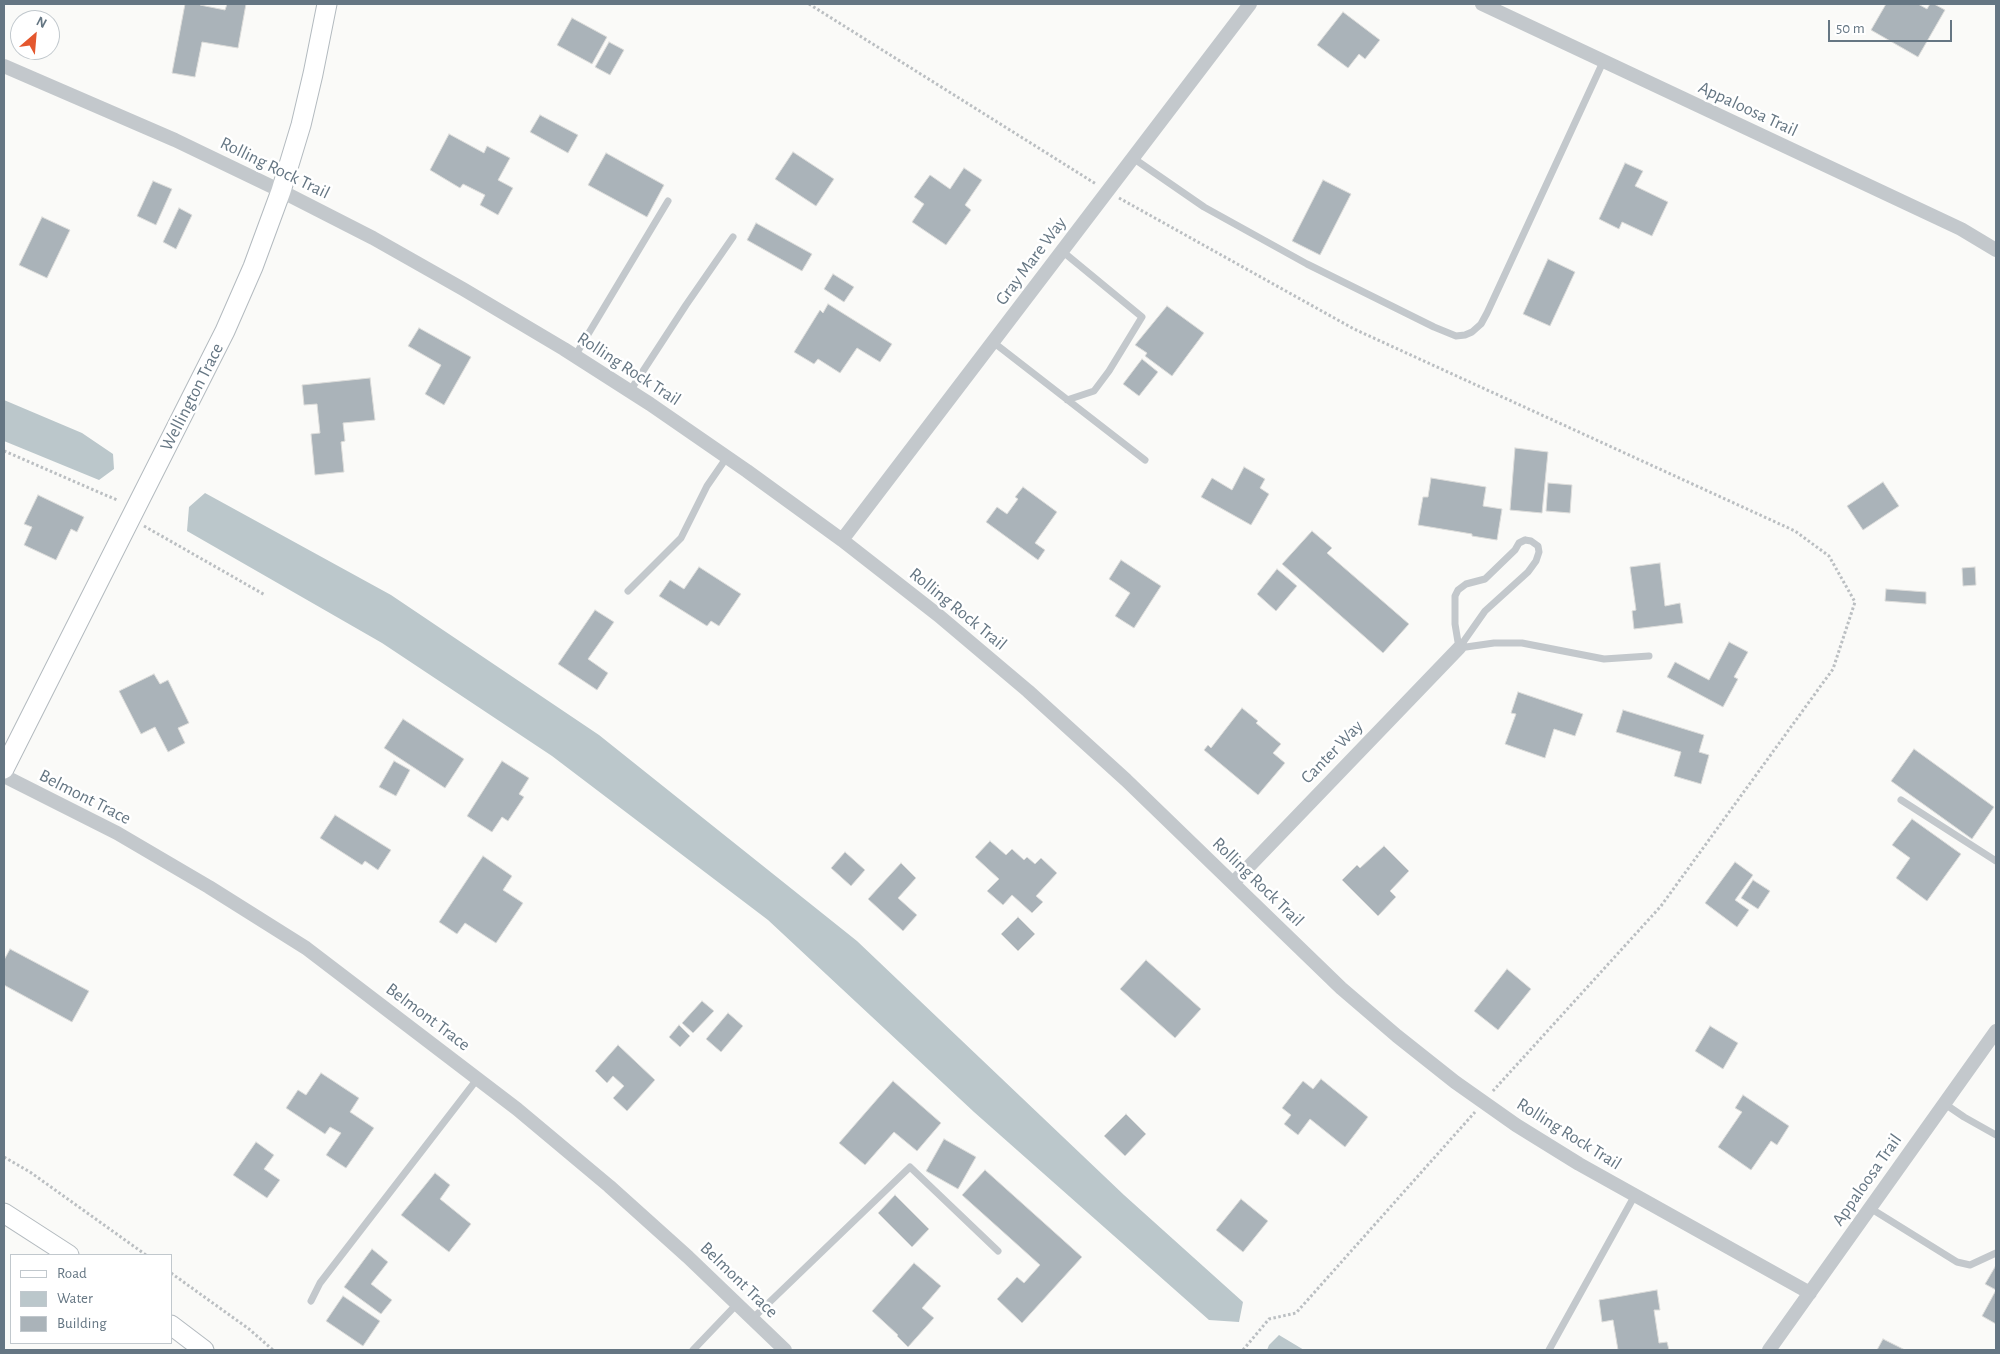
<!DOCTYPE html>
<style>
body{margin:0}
#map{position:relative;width:2000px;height:1354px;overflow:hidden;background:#fafaf8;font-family:"Alegreya Sans",sans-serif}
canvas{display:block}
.frame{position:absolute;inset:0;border:5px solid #657683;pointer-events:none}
.legend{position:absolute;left:10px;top:1254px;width:162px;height:90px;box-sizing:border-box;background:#fff;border:1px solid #c1c8cd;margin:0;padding:6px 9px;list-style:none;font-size:15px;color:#657683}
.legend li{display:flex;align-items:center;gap:10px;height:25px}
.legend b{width:25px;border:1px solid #c1c8cd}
.north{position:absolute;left:10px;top:10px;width:50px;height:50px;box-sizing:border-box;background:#fff;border:1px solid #c1c8cd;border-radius:50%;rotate:27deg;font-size:14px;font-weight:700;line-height:20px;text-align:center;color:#657683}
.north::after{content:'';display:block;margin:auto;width:18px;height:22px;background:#e4572e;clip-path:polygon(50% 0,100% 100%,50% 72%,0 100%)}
.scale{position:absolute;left:1828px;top:20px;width:124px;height:22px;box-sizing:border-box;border:2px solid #657683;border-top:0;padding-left:6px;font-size:15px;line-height:18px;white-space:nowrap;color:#657683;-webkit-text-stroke:4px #fff;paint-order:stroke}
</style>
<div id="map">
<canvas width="2000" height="1354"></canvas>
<div class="frame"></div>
<ul class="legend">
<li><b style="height:6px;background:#fff"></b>Road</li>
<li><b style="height:14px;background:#bbc7cb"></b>Water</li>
<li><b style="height:14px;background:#aab3b9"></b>Building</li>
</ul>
<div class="north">N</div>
<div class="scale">50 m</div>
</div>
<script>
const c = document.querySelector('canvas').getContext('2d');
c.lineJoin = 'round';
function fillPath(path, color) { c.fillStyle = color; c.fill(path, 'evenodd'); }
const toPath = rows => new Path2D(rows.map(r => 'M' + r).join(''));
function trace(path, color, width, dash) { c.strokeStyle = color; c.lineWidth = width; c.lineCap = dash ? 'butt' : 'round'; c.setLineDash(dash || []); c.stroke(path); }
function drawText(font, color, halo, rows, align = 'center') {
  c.font = font + ' "Alegreya Sans",sans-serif'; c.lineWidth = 5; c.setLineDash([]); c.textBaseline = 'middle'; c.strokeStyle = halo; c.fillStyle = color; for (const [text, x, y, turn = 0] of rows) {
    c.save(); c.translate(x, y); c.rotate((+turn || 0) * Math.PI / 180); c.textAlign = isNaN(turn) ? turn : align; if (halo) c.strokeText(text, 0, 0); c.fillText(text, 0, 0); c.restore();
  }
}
fillPath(toPath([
 [4,400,82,433,113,454,114,469,99,480,4,441],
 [205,493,391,595,599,735,857,941,1124,1195,1243,1302,1239,1322,1209,1320,974,1112,768,920,552,756,382,643,187,531,189,507],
 [1279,1335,1304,1350,1267,1350,1269,1345]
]), '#bbc7cb');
const building = toPath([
 [185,4,200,4,200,5,225,10,227,4,246,4,238,48,202,42,195,77,172,73,185,4],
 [1886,4,1918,4,1927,9,1930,4,1934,4,1945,10,1918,57,1871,30,1886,4],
 [1343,12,1380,40,1365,59,1359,54,1348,68,1317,45,1343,12],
 [572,18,607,37,592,64,557,45,572,18],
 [609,42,624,50,610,75,595,67,609,42],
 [540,115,578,135,568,153,530,132,540,115],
 [449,134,484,153,487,146,510,158,498,180,513,188,498,215,480,205,485,195,463,184,460,188,430,170,449,134],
 [793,152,834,179,816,206,775,179,793,152],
 [606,153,664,185,647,217,588,185,606,153],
 [1625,163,1643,171,1635,186,1668,202,1652,236,1622,222,1619,229,1599,219,1625,163],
 [964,168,982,180,965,205,971,210,946,245,912,222,924,204,914,197,930,175,950,189,964,168],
 [1323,180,1351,194,1320,255,1292,241,1323,180],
 [153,181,172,189,156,225,137,216,153,181],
 [179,208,192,215,176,249,163,242,179,208],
 [42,217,70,230,47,278,19,265,42,217],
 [756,223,812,254,802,271,747,240,756,223],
 [1548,259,1575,272,1550,326,1523,314,1548,259],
 [833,274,854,287,844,302,824,289,833,274],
 [828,304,892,344,880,362,857,348,840,373,818,359,814,364,794,352,820,310,823,313,828,304],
 [1167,306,1204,333,1172,376,1145,356,1147,353,1135,345,1167,306],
 [419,328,471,357,444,405,425,394,441,365,408,346,419,328],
 [1142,359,1158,372,1139,396,1123,384,1142,359],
 [370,378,375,420,343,423,345,441,341,442,344,472,315,475,311,434,320,433,317,404,304,405,302,385,370,378],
 [1515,448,1548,452,1542,513,1510,510,1515,448],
 [1244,467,1265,479,1260,488,1269,494,1251,525,1201,497,1212,478,1232,490,1244,467],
 [1431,478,1486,487,1483,506,1502,509,1497,540,1472,536,1472,534,1418,525,1423,497,1428,497,1431,478],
 [1883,482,1899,506,1863,530,1847,506,1883,482],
 [1548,483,1572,485,1570,513,1546,511,1548,483],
 [1023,487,1057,512,1035,543,1045,550,1038,560,986,522,997,507,1007,514,1018,499,1015,497,1023,487],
 [38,495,84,517,77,532,71,529,56,560,24,545,32,527,24,524,38,495],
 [1312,531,1332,548,1327,553,1409,624,1383,653,1282,564,1312,531],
 [1121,560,1161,586,1134,628,1115,616,1130,593,1109,579,1121,560],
 [1660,563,1665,606,1680,603,1683,623,1634,629,1632,611,1636,610,1630,567,1660,563],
 [699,567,741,594,719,626,711,621,707,626,659,596,670,580,684,589,699,567],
 [1975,567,1976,585,1963,586,1962,568,1975,567],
 [1277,569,1297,586,1276,611,1257,594,1277,569],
 [1886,589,1926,592,1926,604,1885,601,1886,589],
 [595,610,614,622,588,659,608,673,597,690,558,664,595,610],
 [1729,642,1748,652,1734,677,1738,679,1723,707,1667,677,1675,662,1709,680,1729,642],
 [154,674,160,684,168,680,189,723,178,728,185,743,168,752,155,727,141,734,119,691,154,674],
 [1518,692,1583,714,1575,736,1554,729,1545,758,1505,744,1516,714,1511,713,1518,692],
 [1242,708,1258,721,1256,723,1281,744,1273,753,1285,763,1258,795,1204,750,1208,745,1211,748,1242,708],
 [1623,710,1704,735,1699,752,1709,755,1701,784,1674,776,1681,752,1616,732,1623,710],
 [403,719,464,759,445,788,384,748,403,719],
 [1914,749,1994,807,1972,839,1891,781,1914,749],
 [394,761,410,770,396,796,379,787,394,761],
 [502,761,529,778,519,794,524,797,508,821,502,817,492,832,467,816,502,761],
 [335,815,391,850,378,870,365,861,362,865,320,838,335,815],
 [1912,819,1961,854,1927,901,1896,878,1910,858,1892,845,1912,819],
 [990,841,1006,855,1012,849,1024,860,1027,857,1035,864,1041,858,1057,873,1036,896,1043,902,1032,913,1012,895,1003,905,987,891,999,879,975,857,990,841],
 [1384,846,1409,871,1390,891,1396,897,1378,916,1342,880,1357,865,1360,868,1384,846],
 [845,852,865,870,851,886,831,868,845,852],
 [483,856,512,876,503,890,523,903,496,943,465,923,457,934,439,922,483,856],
 [1735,862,1753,875,1735,900,1749,910,1737,927,1705,903,1735,862],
 [901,863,916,878,898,898,917,915,903,931,868,899,901,863],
 [1753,880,1770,891,1758,909,1741,898,1753,880],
 [1018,917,1035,934,1018,951,1001,934,1018,917],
 [10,949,89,991,72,1022,4,985,4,960,10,949],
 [1146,960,1201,1009,1175,1038,1120,989,1146,960],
 [1507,969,1531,989,1498,1030,1474,1011,1507,969],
 [702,1001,714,1011,693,1033,682,1023,702,1001],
 [728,1013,743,1026,721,1052,706,1039,728,1013],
 [679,1025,690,1036,680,1047,669,1037,679,1025],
 [1710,1026,1738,1043,1723,1069,1695,1051,1710,1026],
 [618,1045,655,1080,627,1111,613,1098,624,1086,613,1076,607,1083,595,1071,618,1045],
 [321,1073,359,1098,350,1112,374,1128,346,1168,326,1155,341,1133,330,1127,325,1134,286,1108,298,1090,306,1095,321,1073],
 [1321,1079,1368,1117,1345,1147,1310,1119,1298,1135,1284,1124,1291,1115,1282,1108,1303,1081,1313,1089,1321,1079],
 [893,1081,941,1123,917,1151,894,1132,865,1165,839,1143,893,1081],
 [1743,1095,1789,1126,1777,1145,1771,1141,1751,1170,1718,1147,1742,1112,1735,1108,1743,1095],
 [1126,1114,1146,1134,1125,1156,1104,1136,1126,1114],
 [944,1139,976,1157,958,1189,926,1171,944,1139],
 [256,1142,274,1155,264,1169,280,1180,267,1198,233,1175,256,1142],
 [985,1170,1082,1257,1022,1323,997,1299,1017,1277,1024,1283,1040,1265,962,1195,985,1170],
 [435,1173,450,1185,440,1199,471,1224,449,1252,401,1215,435,1173],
 [895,1195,929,1229,912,1247,878,1213,895,1195],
 [1241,1199,1268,1221,1243,1252,1216,1230,1241,1199],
 [372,1249,388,1262,371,1284,392,1300,381,1314,344,1287,372,1249],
 [914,1263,941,1286,922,1308,934,1318,908,1347,897,1336,898,1335,872,1311,914,1263],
 [1995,1267,1996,1268,1996,1324,1982,1316,1996,1290,1985,1284,1995,1267],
 [1657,1290,1660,1310,1654,1310,1659,1343,1667,1342,1669,1350,1618,1350,1613,1320,1602,1322,1599,1300,1657,1290],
 [343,1296,380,1321,363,1346,326,1321,343,1296],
 [1883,1339,1905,1350,1877,1350,1883,1339]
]);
fillPath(building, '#aab3b9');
trace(building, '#dcdcda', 1);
const secondary = toPath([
 [4,769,225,331,253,267,281,191,301,125,313,74,327,4],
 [4,1213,69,1255],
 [171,1325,204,1350]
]);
trace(secondary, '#b3babf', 21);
trace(toPath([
 [809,4,1096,184],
 [1119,198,1354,329,1795,531,1829,556,1855,602,1833,669,1661,906,1492,1092],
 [4,451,117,500],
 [144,526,265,595],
 [4,1157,30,1172,146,1255],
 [171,1273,249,1329,273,1350],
 [1243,1350,1269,1319,1296,1313,1475,1112]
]), '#bbbfc2', 3, [2.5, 2.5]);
trace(toPath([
 [1133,158,1204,207,1307,264,1434,327,1456,336,1465,335,1472,332,1481,324,1487,313,1603,62],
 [1062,251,1142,317,1109,371,1094,391,1067,400],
 [993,342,1145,460],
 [575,356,668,201],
 [630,391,686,305,733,237],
 [1525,540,1531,541,1538,546,1539,552,1536,561,1528,572,1485,611,1459,648,1455,624,1455,596,1458,590,1466,584,1485,579,1515,550,1519,543,1525,540],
 [628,591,681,538,707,486,727,457],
 [1459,648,1494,643,1522,643,1604,659,1649,656],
 [1901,800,1996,861],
 [1945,1104,1964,1117,1996,1135],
 [1870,1208,1957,1262,1970,1265,1996,1253],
 [311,1301,320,1283,478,1078],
 [752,1319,910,1167,998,1251],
 [693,1350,737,1304],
 [1549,1350,1635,1195]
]), '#c3c8cc', 7);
trace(toPath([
 [1482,4,1961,229,1996,250],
 [4,66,175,140,281,191,373,238,463,289,564,349,650,404,747,471,842,540,938,615,1028,691,1126,780,1341,988,1397,1036,1455,1082,1516,1125,1579,1164,1810,1293],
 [842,540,1250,4],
 [4,776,117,833,209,887,306,948,517,1109,609,1186,688,1257,785,1350],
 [1233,883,1459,648],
 [1769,1350,1996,1031]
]), '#c3c8cc', 14);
trace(secondary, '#fff', 19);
drawText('18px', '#657683', '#fff', [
 ["Appaloosa Trail",1748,109,25],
 ["Rolling Rock Trail",275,168,26],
 ["Gray Mare Way",1031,261,-53],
 ["Rolling Rock Trail",629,369,33],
 ["Wellington Trace",192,397,-63],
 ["Rolling Rock Trail",958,609,39],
 ["Canter Way",1332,752,-46],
 ["Belmont Trace",85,797,27],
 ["Rolling Rock Trail",1258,882,44],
 ["Belmont Trace",428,1017,37],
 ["Rolling Rock Trail",1569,1134,32],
 ["Appaloosa Trail",1867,1180,-55],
 ["Belmont Trace",739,1280,44]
]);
</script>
